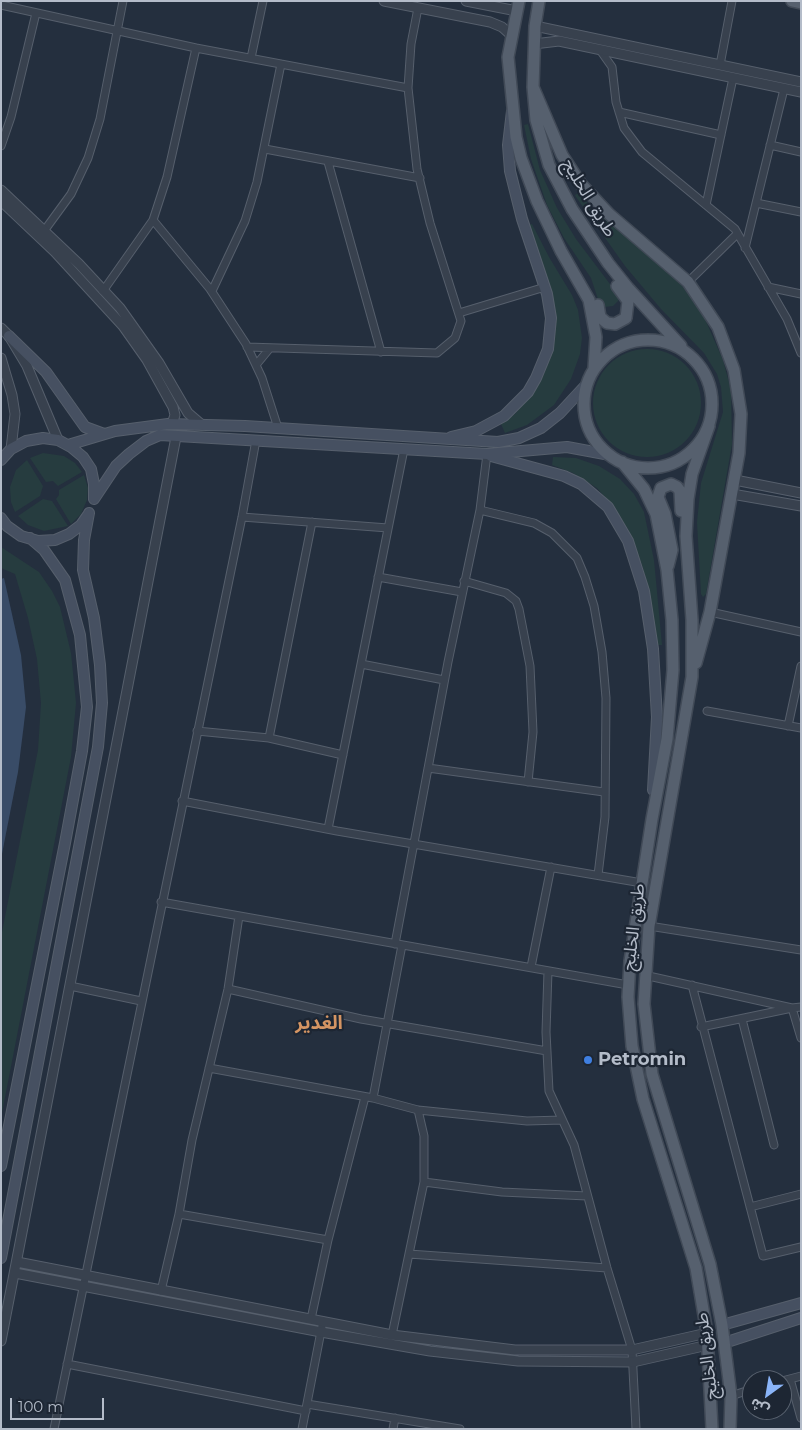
<!DOCTYPE html>
<meta charset="utf-8">
<style>
body{margin:0}
#map{position:relative;width:802px;height:1430px;overflow:hidden;background:#242f3e;font-family:Montserrat,"Noto Sans Arabic",sans-serif}
canvas{display:block}
.frame{position:absolute;inset:0;border:2px solid #b4bcc9;pointer-events:none}
.north{position:absolute;left:742px;top:1370px;width:50px;height:50px;box-sizing:border-box;background:#1d2633;border:1px solid #59626f;border-radius:50%;rotate:212deg;font-size:14px;font-weight:700;line-height:20px;text-align:center;color:#b4bcc9}
.north::after{content:'';display:block;margin:auto;width:18px;height:22px;background:#8ab4f8;clip-path:polygon(50% 0,100% 100%,50% 72%,0 100%)}
.scale{position:absolute;left:10px;top:1398px;width:94px;height:22px;box-sizing:border-box;border:2px solid #b4bcc9;border-top:0;padding-left:6px;font-size:15px;line-height:18px;white-space:nowrap;color:#b4bcc9;-webkit-text-stroke:4px #1d2633;paint-order:stroke}
</style>
<div id="map">
<canvas width="802" height="1430"></canvas>
<div class="frame"></div>
<div class="north">ش</div>
<div class="scale">100 m</div>
</div>
<script>
const c = document.querySelector('canvas').getContext('2d');
c.lineJoin = 'round';
function fillPath(path, color) { c.fillStyle = color; c.fill(path, 'evenodd'); }
const toPath = rows => new Path2D(rows.map(r => 'M' + r).join(''));
function trace(path, color, width, dash) { c.strokeStyle = color; c.lineWidth = width; c.lineCap = dash ? 'butt' : 'round'; c.setLineDash(dash || []); c.stroke(path); }
function drawText(font, color, halo, rows, align = 'center') {
  c.font = font + ' Montserrat,"Noto Sans Arabic",sans-serif'; c.lineWidth = 4.5; c.setLineDash([]); c.textBaseline = 'middle'; c.strokeStyle = halo; c.fillStyle = color; for (const [text, x, y, turn = 0] of rows) {
    c.save(); c.translate(x, y); c.rotate((+turn || 0) * Math.PI / 180); c.textAlign = isNaN(turn) ? turn : align; if (halo) c.strokeText(text, 0, 0); c.fillText(text, 0, 0); c.restore();
  }
}
fillPath(toPath([
 [528,124,540,170,557,208,576,239,619,296,618,301,613,306,604,307,600,305,591,278,564,238,547,205,531,159,524,125],
 [579,193,592,208,662,265,683,287,705,319,723,360,731,390,732,444,706,594,703,597,701,594,697,522,701,483,723,412,721,387,717,374,704,353,661,309,625,266,576,197,575,195],
 [532,224,549,257,572,295,578,310,582,338,580,354,571,379,554,405,527,425,505,433,501,424,515,414,527,400,544,374,554,336,528,225],
 '593 403a54 54 0 1 1 108 0a54 54 0 1 1-108 0Z',
 [43,453,64,456,75,463,82,472,58,486,53,481,46,482,30,458],
 [553,457,576,458,599,466,620,479,634,494,644,512,654,560,662,645,657,645,643,568,628,529,610,503,597,488,573,473,552,465],
 [27,460,43,486,40,496,15,512,11,502,10,487,16,470],
 [84,475,88,488,87,500,81,514,71,524,56,499,59,495,59,490],
 [43,499,52,501,68,526,44,531,28,525,18,516],
 [1,547,39,572,52,591,60,607,71,653,76,703,71,757,1,1118,1,937,38,750,41,703,37,659,28,618,15,574,1,568]
]), '#263c3f');
fillPath(toPath([
 [4,578,21,655,26,707,18,772,1,859,1,579]
]), '#394c67');
const minor = toPath([
 [1,5,196,48,408,88],
 [600,50,612,67,616,102,624,128,642,152,735,229,787,319,801,353],
 [251,58,263,1],
 [720,65,732,1],
 [619,112,721,135],
 [770,145,801,152],
 [1,146,11,117,36,13],
 [265,149,420,178],
 [328,162,381,352],
 [756,203,801,212],
 [706,205,733,78],
 [153,220,210,289,246,344,262,378,278,428],
 [44,231,71,194,88,158,100,119,123,1],
 [745,248,784,89],
 [688,282,737,234],
 [768,287,801,294],
 [103,291,153,220,167,177,196,48],
 [212,291,245,221,257,182,281,64],
 [459,313,545,287],
 [247,347,437,353,455,338,461,321,430,223,417,169,408,88,411,44,418,8],
 [256,365,270,348],
 [480,510,534,523,552,533,577,558,585,577,594,606,602,652,606,698,605,817,598,875],
 [242,517,388,528],
 [312,522,269,738,343,755],
 [378,577,462,592],
 [464,581,506,593,516,601,519,609,530,666,533,732,528,782],
 [710,612,801,632],
 [361,664,444,680],
 [707,711,801,728],
 [788,726,801,666],
 [197,731,269,738],
 [428,768,604,792],
 [182,801,337,831,642,883],
 [328,829,404,449],
 [161,902,628,985],
 [649,926,801,950],
 [395,944,448,662,480,510,487,454],
 [531,967,551,867],
 [548,971,546,1032,549,1091,574,1145,607,1268,632,1350,636,1429],
 [644,975,792,1008,801,1007],
 [692,985,763,1256,801,1247],
 [70,986,141,1001],
 [228,989,361,1019,547,1051],
 [742,1019,774,1145],
 [701,1027,792,1008,801,1038],
 [209,1068,373,1098,418,1110,527,1121,562,1120],
 [373,1098,402,945],
 [424,1182,502,1192,587,1196],
 [750,1207,801,1194],
 [179,1214,328,1240],
 [409,1254,607,1268],
 [161,1291,179,1214,192,1140,228,989,239,916],
 [311,1319,328,1240,365,1097],
 [392,1335,424,1182,424,1136,418,1110],
 [67,1364,306,1411],
 [790,1379,801,1418],
 [782,1381,801,1376],
 [731,1396,752,1389],
 [307,1404,460,1429],
 [54,1429,242,517,256,440],
 [302,1429,323,1321],
 [393,1429,395,1418]
]);
const tertiary = toPath([
 [384,1,490,22,502,27,512,36],
 [466,1,517,11],
 [535,26,801,82],
 [534,44,559,41,801,92],
 [1,190,79,264,120,308,159,363,188,413,202,425],
 [1,201,55,252,123,326,147,360,173,407,175,415,172,424],
 [1,328,9,336,27,366,58,440],
 [1,358,12,395,15,414,11,449],
 [735,480,801,493],
 [732,494,801,506],
 [17,1262,392,1335,515,1350,632,1350,707,1333],
 [15,1273,321,1332,430,1351,518,1361,633,1362,708,1345],
 [1,1341,176,437]
]);
const secondary = toPath([
 [9,336,46,372,85,427,104,434],
 [451,437,476,431,504,416,528,392,536,378,548,349,551,318,547,294,522,219,510,171,508,145,512,111],
 [68,445,115,431,168,424,245,426,498,442,519,438,541,428,560,413,586,385],
 [491,456,564,476,581,484,608,507,628,541,644,591,653,649,657,717,653,790],
 [1,460,11,449,26,441,43,438,58,440,71,447,83,457,91,469,94,484,94,499],
 [94,499,116,466,129,454,146,441,160,435,487,454,567,447,610,455],
 [1,518,7,526,21,536,38,541,55,540,69,534,81,525,88,515],
 [1,1166,65,843,82,751,87,707,80,635,65,580,44,550,30,538],
 [1,1258,98,747,102,703,100,665,94,618,83,570,84,540,89,513],
 [722,1325,801,1303],
 [724,1343,801,1318]
]);
const primary = toPath([
 [519,1,508,57,516,137,521,158,537,201,561,251,589,300,596,337,594,368],
 [539,1,535,26,533,87,536,120,549,165,572,209,608,263,628,288,681,346],
 [792,1,801,3],
 [533,87,562,155,581,184,609,214,688,282,718,327,734,370,741,414,739,453,710,612,696,663],
 [598,305,600,317,607,323,615,324,626,318,628,301,617,286],
 '584 404a64 64 0 1 1 128 0a64 64 0 1 1-128 0Z',
 [709,426,692,474,688,499,686,536,692,620,692,677,649,926,644,1004,652,1074,710,1264,722,1325,731,1396,730,1429],
 [622,462,644,489,656,514,667,570,672,620,673,670,667,739,652,819,630,961,628,997,632,1046,643,1099,696,1268,707,1333,712,1429],
 [668,566,672,550,665,514,658,497,661,488,671,484,677,487,680,491,681,511]
]);
trace(minor, '#565f6c', 9);
trace(tertiary, '#565f6c', 11);
trace(secondary, '#565f6c', 12);
trace(primary, '#414a57', 14);
trace(minor, '#38414e', 7);
trace(tertiary, '#38414e', 9);
trace(secondary, '#465061', 10);
trace(primary, '#56606e', 11);
for (const [x, y, r, color] of [
 [588,1060,5,"#3f7fe0"]
]) { const dot = new Path2D(); dot.arc(x, y, r, 0, 2 * Math.PI); c.fillStyle = color; c.fill(dot); trace(dot, '#1d2633', 2); }
drawText('18px', '#b4bcc9', '#1d2633', [
 ["طريق الخليج",589,198,59],
 ["طريق الخليج",634,927,-83],
 ["طريق الخليج",707,1356,-97]
]);
drawText('bold 18px', '#b4bcc9', '#1d2633', [
 ["Petromin",598,1060]
], 'left');
drawText('bold 19px', '#d59563', '#1d2633', [
 ["الغدير",319,1023]
]);
</script>
